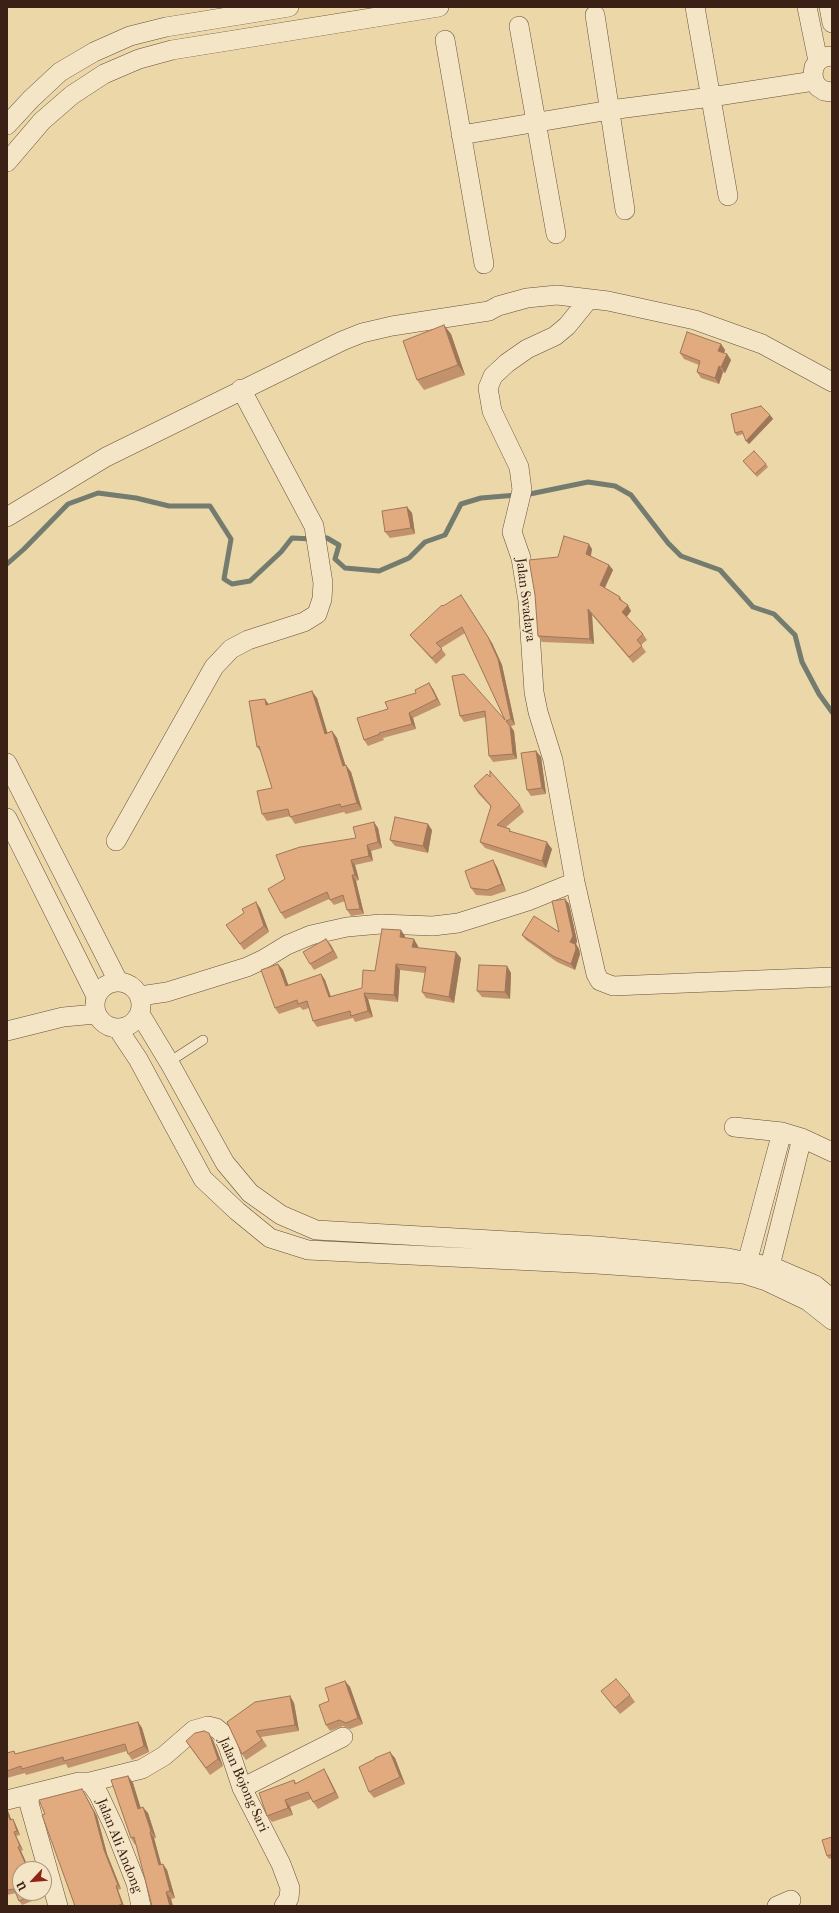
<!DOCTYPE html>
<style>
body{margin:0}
#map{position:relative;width:839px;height:1913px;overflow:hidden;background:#ecd7a8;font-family:"IM FELL French Canon",serif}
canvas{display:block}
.frame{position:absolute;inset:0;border:8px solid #3b2016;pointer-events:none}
.north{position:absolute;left:12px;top:1861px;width:40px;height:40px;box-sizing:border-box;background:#f3e5c6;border:1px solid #a99680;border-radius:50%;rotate:244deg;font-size:11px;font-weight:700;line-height:16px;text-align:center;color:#3b2016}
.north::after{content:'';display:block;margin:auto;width:14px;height:18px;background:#8f2418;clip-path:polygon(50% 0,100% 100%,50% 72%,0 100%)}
</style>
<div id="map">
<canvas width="839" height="1913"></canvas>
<div class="frame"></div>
<div class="north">U</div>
</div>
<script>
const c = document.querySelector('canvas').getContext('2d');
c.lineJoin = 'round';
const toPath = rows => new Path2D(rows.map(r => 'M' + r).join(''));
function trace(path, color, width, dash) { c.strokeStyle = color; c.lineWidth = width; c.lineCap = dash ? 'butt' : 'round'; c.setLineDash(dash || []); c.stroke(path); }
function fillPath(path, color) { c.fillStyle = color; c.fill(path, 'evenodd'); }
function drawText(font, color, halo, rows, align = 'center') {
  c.font = font + ' "IM FELL French Canon",serif'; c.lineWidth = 4; c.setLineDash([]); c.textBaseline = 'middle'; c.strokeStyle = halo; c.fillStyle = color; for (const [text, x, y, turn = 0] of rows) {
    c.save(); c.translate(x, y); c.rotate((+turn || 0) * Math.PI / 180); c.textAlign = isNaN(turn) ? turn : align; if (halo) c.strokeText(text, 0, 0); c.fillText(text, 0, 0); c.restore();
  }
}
trace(toPath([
 [525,495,588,482,615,486,631,495,668,543,681,556,720,570,753,607,774,614,795,635,802,662,819,694,832,712],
 [320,538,327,538,339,545,335,559,345,568,379,571,409,558,425,542,445,535,461,504,481,498,517,495],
 [7,564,24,549,68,504,98,493,136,498,169,506,210,506,231,539,224,579,232,584,250,581,281,552,292,538,312,539]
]), '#737c6f', 5);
const service = toPath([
 [169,1062,203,1040]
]);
const minor = toPath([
 [695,7,728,196],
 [807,7,818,61],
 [829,7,832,23],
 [595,15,625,210],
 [519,26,556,234],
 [445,40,484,264],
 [832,56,824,57,818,61,814,67,813,74,814,81,818,87,824,91,832,92],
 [7,125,31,99,60,72,94,52,130,36,166,27,289,7],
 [461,135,610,110,711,97,814,81],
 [7,162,42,121,72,95,104,74,139,59,172,50,439,7],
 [589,299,567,326,555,336,527,349,507,363,493,376,488,388,492,411,519,467,522,490,512,532,521,558,528,601,534,692,538,712,553,760,575,882,596,974,600,981,613,986,832,977],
 [7,517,106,457,342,341,362,333,392,326,489,311,498,306,527,298,557,295,608,301,695,320,762,344,832,382],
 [7,763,118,981],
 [7,818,96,996],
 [116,841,214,667,231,649,248,640,304,622,317,614,322,599,323,583,314,526,241,389],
 '95 1005a23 23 0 1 1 46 0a23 23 0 1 1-46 0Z',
 [140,996,167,992,247,967,264,959,287,945,311,935,347,927,381,924,433,926,458,923,528,901,575,882],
 [140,1014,169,1062,225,1163,250,1193,281,1215,316,1230,597,1246,728,1258,773,1267,815,1285,832,1299],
 [118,1029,138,1059,203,1179,237,1211,270,1238,308,1250,596,1264,744,1274,766,1281,808,1301,832,1320],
 [7,1031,63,1017,96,1014],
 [734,1127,782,1132,802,1138,832,1152],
 [744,1274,782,1132],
 [767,1278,802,1138],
 [90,1782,142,1769,164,1756,194,1730,208,1726,216,1728,222,1733,228,1746,242,1788,281,1864,290,1888,289,1898,284,1906],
 [242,1788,343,1737],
 [27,1796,58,1906],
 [7,1800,79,1782,90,1782,99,1795,114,1827,136,1883,141,1906],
 [777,1906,791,1900]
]);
trace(service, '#674e3a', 10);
trace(minor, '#674e3a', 20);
trace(service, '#f3e5c6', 9);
trace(minor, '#f3e5c6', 19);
fillPath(toPath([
 [451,334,465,375,424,390,417,380],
 [721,344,725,350,724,353,727,354,731,360,725,373,723,372,719,384,701,378,697,372,699,365,684,359,680,353],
 [770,415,773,419,749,444,743,434,737,436,735,433],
 [743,461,766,464,768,467,757,477],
 [407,507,412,513,415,534,390,538,385,532],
 [592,549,591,556,609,565,613,570,605,588,620,597,623,602,631,611,627,617,643,634,647,640,641,645,646,652,633,663,592,615,594,644,542,642,538,636,558,557],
 [443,606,492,643,502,665,515,725,511,726,514,731,517,759,493,762,489,756,486,717,464,722,460,716,452,676,505,720,465,633,441,648,446,655,436,664,414,640,410,635],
 [429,683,433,689,441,705,413,718,416,729,383,738,384,740,368,746,364,740,388,709,416,693],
 [317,698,327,733,332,731,337,738,345,765,351,772,362,810,346,814,344,812,295,824,290,816,267,821,262,814,272,788,261,752,257,747,265,699,268,704],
 [536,751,541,757,546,794,531,796,527,790],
 [474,786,520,805,524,812,506,827,512,832,552,849,546,868,485,848,480,842,491,807,478,793],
 [378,828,382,848,371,851,373,861,355,865,359,880,356,881,364,914,351,916,347,910,345,901,334,905,329,899,285,919,281,913,285,879,356,838],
 [432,830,428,853,395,846,390,840],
 [497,867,506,891,491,896,476,895,471,888],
 [565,899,569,904,577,941,576,944,579,949,580,954,575,970,557,962,526,940,522,935,559,932],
 [260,908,269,932,244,950,226,925],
 [405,936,405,938,418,946,418,948,461,958,454,1003,426,998,422,992,425,973,400,970,398,1002,368,999,373,1017,355,1022,353,1018,317,1027,313,1021,309,1008,303,1010,300,1007,279,1014,275,1008,278,964,283,970,288,986,321,974,325,980,331,997,362,988,375,971],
 [326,939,338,958,314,970,310,964],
 [507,966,511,973,510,999,482,997,477,991],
 [345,1681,350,1687,363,1724,350,1729,343,1726,330,1731,326,1725],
 [601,1691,630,1695,635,1702,620,1714],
 [290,1696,294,1703,299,1731,261,1737,267,1746,246,1760,242,1754,227,1722],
 [138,1722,142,1728,149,1752,132,1760,128,1754,127,1751,68,1768,66,1764,26,1775,25,1773,7,1778,7,1753,14,1751,16,1754],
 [213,1740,223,1766,210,1775,186,1741],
 [395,1758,405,1784,374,1798,369,1792],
 [128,1776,133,1783,140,1808,148,1813,156,1838,154,1838,161,1864,163,1864,167,1870,175,1898,171,1899,173,1906,152,1906,136,1844,135,1845,131,1838],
 [328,1776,339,1798,318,1809,311,1799,290,1807,293,1815,272,1822,267,1816,294,1780,296,1783],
 [84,1793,97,1816,107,1854,121,1889,118,1890,124,1906,75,1906,45,1814],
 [7,1810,11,1819,15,1823,20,1835,16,1836,23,1850,21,1851,29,1869,20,1869,20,1893,40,1893,42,1897,22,1905,19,1901,16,1893,7,1895],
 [832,1837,832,1858,829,1859,827,1856]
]), '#c2926d');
fillPath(toPath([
 [444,325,451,334,465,375,458,365],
 [721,344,725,350,723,357,718,351],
 [727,354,731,360,725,373,721,367],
 [719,366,723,372,719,384,715,378],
 [770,415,773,419,749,444,746,441],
 [407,507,412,513,415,534,411,528],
 [589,544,592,549,590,559,586,554],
 [609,565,613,570,603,591,600,585],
 [465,601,492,643,502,665,515,725,511,719],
 [628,605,631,611,626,617,622,612],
 [588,609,592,615,594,644,590,639],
 [429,683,433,689,441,705,437,699],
 [312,691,317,698,330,741,325,734],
 [265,699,270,706,266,705],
 [409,713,413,718,416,729,412,724],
 [510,726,514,731,517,759,513,754],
 [332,731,337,738,348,773,343,766],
 [536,751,541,757,546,794,542,788],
 [346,765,351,772,362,810,357,803],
 [374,822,378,828,382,848,378,842],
 [428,824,432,830,428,853,423,846],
 [547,842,552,849,546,868,542,861],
 [367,845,371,851,373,861,369,856],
 [351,860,355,865,359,880,355,875],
 [493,860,497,867,506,891,502,884],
 [352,875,356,881,364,914,360,909],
 [565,899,569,904,577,941,576,944,579,949,580,954,575,970,571,964,570,942],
 [256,902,260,908,269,932,264,926],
 [401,930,405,936,404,943,400,937],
 [326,939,331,945,338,958,333,951],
 [414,939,418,946,417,954,412,947],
 [456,952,461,958,454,1003,449,997],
 [278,964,283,970,291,992,286,986],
 [396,964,400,970,398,1002,394,995],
 [507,966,511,973,510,999,505,992],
 [321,974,325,980,333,1003,329,997],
 [364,993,368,999,373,1017,368,1011],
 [345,1681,350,1687,363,1724,358,1718],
 [290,1696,294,1703,299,1731,295,1725],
 [138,1722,142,1728,149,1752,144,1746],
 [209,1733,213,1740,223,1766,218,1759],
 [390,1752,395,1758,405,1784,400,1777],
 [324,1769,328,1776,339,1798,335,1792],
 [128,1776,133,1783,143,1815,138,1809],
 [82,1789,97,1816,107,1854,121,1889,118,1885,104,1850],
 [285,1800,290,1807,293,1815,288,1808],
 [143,1807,148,1813,156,1838,151,1831],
 [7,1810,8,1811,13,1824,10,1820,7,1812],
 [13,1819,15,1823,20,1835,17,1831],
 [14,1832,23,1850,20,1846],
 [150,1832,154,1838,163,1871,159,1865],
 [18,1847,21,1851,29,1869,28,1869],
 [163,1864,167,1870,175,1898,170,1891],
 [116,1886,118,1890,124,1906,122,1904],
 [166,1892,171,1899,173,1906,170,1906]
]), '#9e7759');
const building = toPath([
 [444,325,458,365,417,380,403,341,444,325],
 [687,332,721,344,718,351,727,354,721,367,719,366,715,378,697,372,700,361,680,353,687,332],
 [761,406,770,415,746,441,742,431,735,433,731,414,761,406],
 [754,451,766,464,755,474,743,461,754,451],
 [407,507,411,528,385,532,382,511,407,507],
 [564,536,589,544,586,554,609,565,600,585,620,597,619,599,628,605,622,612,643,634,637,640,642,646,629,657,588,609,590,639,538,636,535,595,529,560,558,557,564,536],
 [461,595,488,637,498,659,511,719,506,721,510,726,513,754,489,756,485,711,460,716,452,676,464,674,505,720,462,627,436,643,442,649,432,658,410,635,442,605,443,606,461,595],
 [429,683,437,699,409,713,412,724,379,733,380,734,364,740,357,718,388,709,385,702,416,693,415,690,429,683],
 [312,691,325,734,332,731,343,766,346,765,357,803,341,807,340,804,290,817,288,809,262,814,257,791,272,788,259,746,257,747,249,701,265,699,266,705,312,691],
 [536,751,542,788,527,790,521,753,536,751],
 [490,771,520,805,497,825,510,829,509,831,547,842,542,861,480,842,491,806,474,786,487,774,490,777,490,771],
 [395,817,428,824,423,846,390,840,395,817],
 [374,822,378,842,367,845,369,856,351,860,355,875,352,875,360,909,347,910,343,895,330,900,327,892,281,913,268,889,285,879,276,855,300,847,356,838,353,827,374,822],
 [493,860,502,884,487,890,471,888,465,871,493,860],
 [565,899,573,936,570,942,575,944,576,949,571,964,553,956,522,935,534,916,559,932,552,901,565,899],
 [256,902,264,926,240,944,226,925,244,913,242,909,256,902],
 [382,929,401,930,400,937,414,939,412,947,456,952,449,997,422,992,426,967,396,964,394,995,364,993,368,1011,351,1016,350,1011,313,1021,307,1001,298,1004,297,1000,275,1008,261,970,278,964,286,986,321,974,329,997,362,988,363,970,375,971,382,929],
 [326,939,333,951,310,964,303,952,326,939],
 [479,965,507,966,505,992,477,991,479,965],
 [616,1679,630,1695,615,1708,601,1691,616,1679],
 [345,1681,358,1718,346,1723,339,1720,326,1725,319,1705,329,1701,325,1688,345,1681],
 [290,1696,295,1725,256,1731,262,1740,242,1754,227,1722,255,1702,290,1696],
 [138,1722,144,1746,128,1754,125,1744,64,1761,63,1757,22,1769,21,1766,7,1771,7,1753,14,1751,15,1754,138,1722],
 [204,1731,209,1733,218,1759,206,1768,186,1741,195,1733,204,1731],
 [390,1752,400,1777,369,1792,359,1767,375,1759,375,1758,390,1752],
 [324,1769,335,1792,313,1802,308,1792,285,1800,288,1808,267,1816,259,1793,294,1780,295,1784,324,1769],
 [128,1776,138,1809,143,1807,151,1831,150,1832,159,1865,163,1864,170,1891,166,1892,170,1906,152,1906,134,1837,131,1838,111,1780,128,1776],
 [82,1789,94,1812,104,1850,118,1885,116,1886,122,1904,117,1906,75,1906,42,1815,45,1814,39,1800,82,1789],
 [7,1812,10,1820,13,1819,17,1831,14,1832,20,1846,18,1847,28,1869,20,1869,20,1893,39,1893,19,1901,14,1889,7,1890,7,1812],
 [832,1837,832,1854,827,1856,822,1840,832,1837]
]);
fillPath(building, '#e1aa7f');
trace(building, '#9e7759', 1);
drawText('14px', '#3b2016', '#f3e5c6', [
 ["Jalan Swadaya",525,600,83],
 ["Jalan Bojong Sari",243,1785,66],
 ["Jalan Ali Andong",119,1846,68]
]);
</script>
